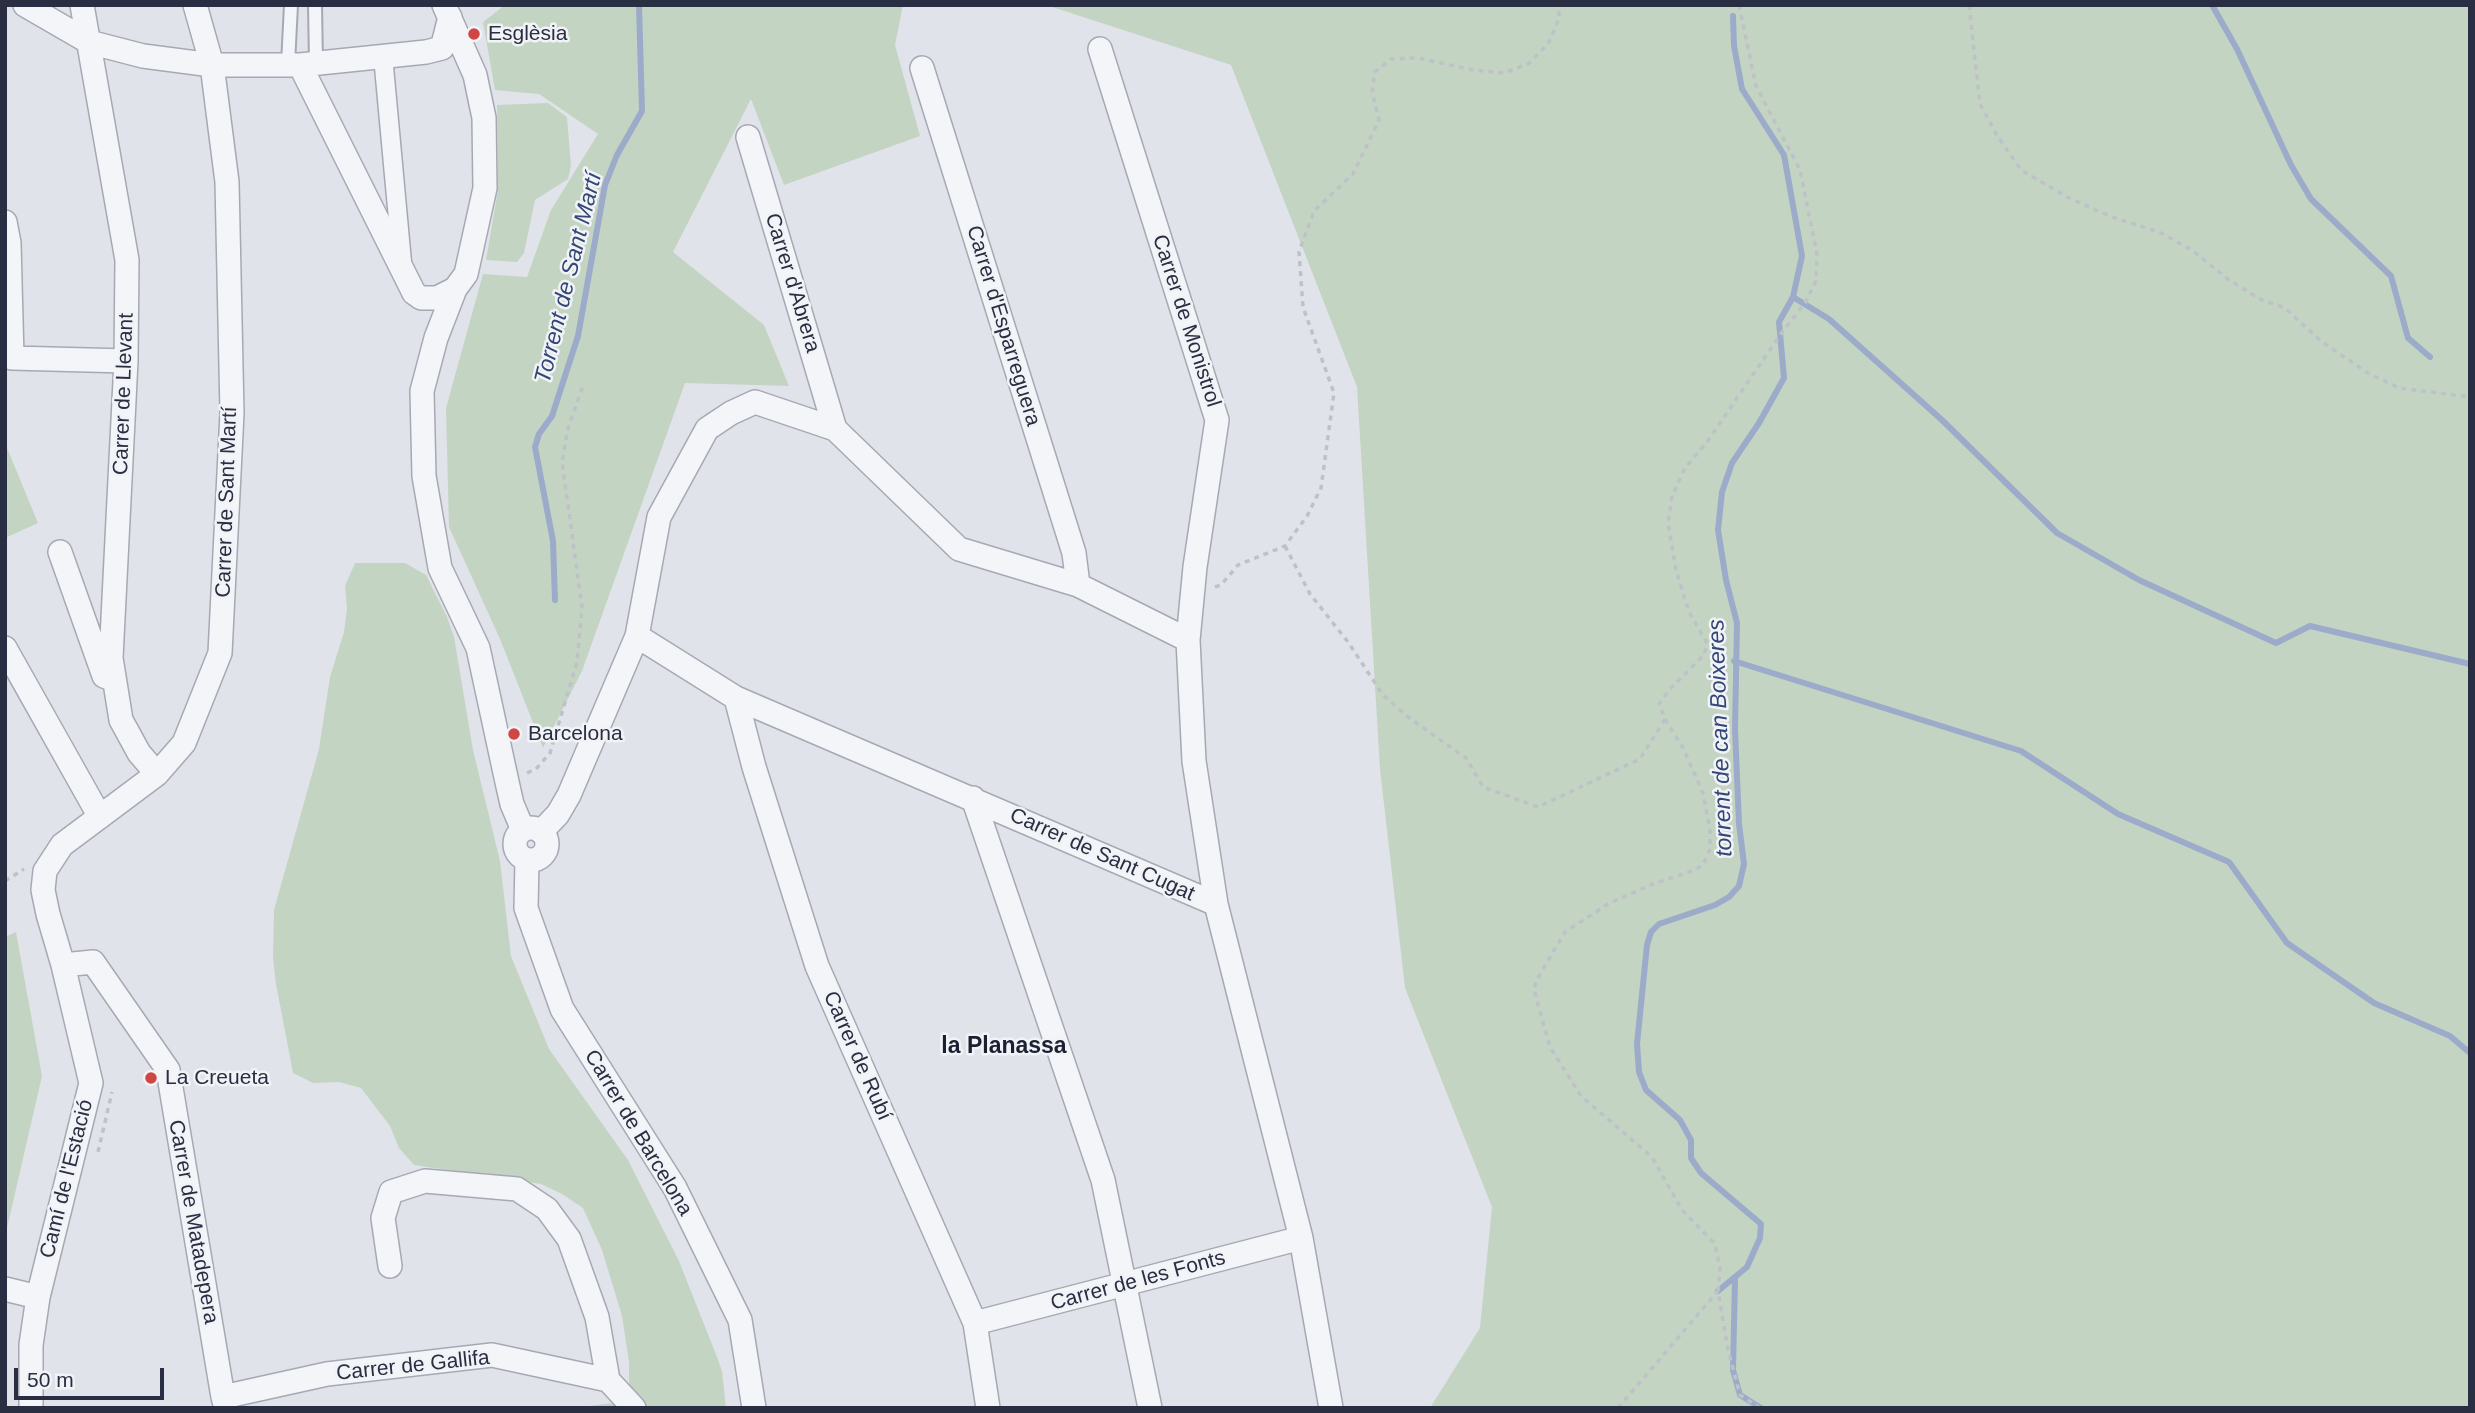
<!DOCTYPE html>
<meta charset="utf-8">
<style>
body{margin:0}
#map{position:relative;width:2475px;height:1413px;overflow:hidden;background:#e1e3ea;font-family:Arial,sans-serif}
canvas{display:block}
.frame{position:absolute;inset:0;border:7px solid #292e42;pointer-events:none}
.scale{position:absolute;left:14px;top:1368px;width:150px;height:32px;box-sizing:border-box;border:4px solid #292e42;border-top:0;padding-left:9px;font-size:21px;line-height:24px;white-space:nowrap;color:#292e42;-webkit-text-stroke:5px #f1f3f7;paint-order:stroke}
</style>
<div id="map">
<canvas width="2475" height="1413"></canvas>
<div class="frame"></div>
<div class="scale">50 m</div>
</div>
<script>
const c = document.querySelector('canvas').getContext('2d');
c.lineJoin = 'round';
function fillPath(path, color) { c.fillStyle = color; c.fill(path, 'evenodd'); }
const toPath = rows => new Path2D(rows.map(r => 'M' + r).join(''));
function trace(path, color, width, dash) { c.strokeStyle = color; c.lineWidth = width; c.lineCap = dash ? 'butt' : 'round'; c.setLineDash(dash || []); c.stroke(path); }
function drawText(font, color, halo, rows, align = 'center') {
  c.font = font + ' Arial,sans-serif'; c.lineWidth = 5; c.setLineDash([]); c.textBaseline = 'middle'; c.strokeStyle = halo; c.fillStyle = color; for (const [text, x, y, turn = 0] of rows) {
    c.save(); c.translate(x, y); c.rotate((+turn || 0) * Math.PI / 180); c.textAlign = isNaN(turn) ? turn : align; if (halo) c.strokeText(text, 0, 0); c.fillText(text, 0, 0); c.restore();
  }
}
fillPath(toPath([
 [505,5,903,5,895,45,920,136,784,185,751,99,673,252,764,325,789,386,685,383,582,671,543,748,500,639,449,527,446,408,483,274,527,277,551,210,598,134,539,94,495,90,483,22],
 [1046,5,2470,5,2470,1408,1430,1408,1480,1328,1492,1207,1405,988,1380,769,1357,387,1231,65],
 [548,103,567,117,571,166,568,179,535,200,524,253,517,262,486,260,498,190,497,105],
 [5,443,38,523,5,538],
 [355,563,405,563,426,575,447,617,454,637,473,750,500,861,511,956,549,1049,628,1160,679,1261,717,1357,722,1371,726,1408,573,1408,613,1403,629,1386,629,1362,622,1316,602,1250,583,1208,562,1194,541,1184,414,1165,399,1148,390,1126,361,1088,339,1082,313,1083,293,1073,276,984,273,958,274,910,319,749,330,677,344,632,347,609,345,586],
 [16,932,42,1076,5,1237,5,937]
]), '#c4d4c2');
trace(toPath([
 [2212,5,2237,49,2291,165,2311,199,2391,276,2408,338,2430,357],
 [1793,297,1829,319,1942,420,2057,533,2139,580,2276,643,2310,626,2470,664],
 [555,600,553,541,535,447,539,434,552,416,578,336,605,185,617,155,642,111,639,5],
 [1734,661,2021,751,2118,814,2229,862,2287,943,2374,1003,2450,1036,2470,1053],
 [1735,1279,1733,1370,1740,1395,1761,1408],
 [1718,1291,1747,1267,1760,1238,1761,1224,1701,1173,1691,1158,1691,1140,1680,1120,1646,1090,1639,1072,1637,1044,1647,945,1651,932,1659,924,1715,905,1729,897,1739,886,1744,864,1739,824,1735,729,1737,623,1726,580,1718,530,1722,492,1732,463,1759,423,1784,378,1779,322,1793,297,1802,256,1784,155,1742,89,1734,46,1733,16]
]), '#9cabca', 6);
const service = toPath([
 [315,5,316,63],
 [288,64,291,5]
]);
const pedestrian = toPath([
 [383,56,402,262]
]);
const minor = toPath([
 [25,5,89,42,143,56,212,65,300,65,426,52,442,48,450,17],
 [82,5,127,260,126,361,111,658,121,720,139,753,157,774],
 [444,5,475,75,484,118,485,188,466,274,455,289,436,338,422,391,424,476,440,568,478,648,507,782,512,804,523,830],
 [1100,49,1217,420,1195,567,1188,640,1194,761,1216,904],
 [300,65,414,293,421,298,437,298,455,289],
 [922,68,1074,553,1078,585],
 [748,137,835,429],
 [5,222,9,243,12,358,126,361],
 [60,552,104,676,109,678],
 [637,636,736,698,1216,904,1301,1238,1331,1408],
 [5,648,100,817],
 [736,698,754,767,817,966,975,1323,988,1408],
 [973,798,1103,1180,1150,1408],
 '515 844a16 16 0 1 1 32 0a16 16 0 1 1-32 0Z',
 [541,832,558,814,569,795,637,636,659,517,707,429,731,413,755,402,835,429,959,549,1078,585,1188,640],
 [527,860,526,908,562,1009,675,1188,740,1320,754,1408],
 [63,965,93,962,168,1070,223,1397,226,1408],
 [390,1266,383,1218,391,1192,425,1181,517,1189,547,1209,569,1239,597,1317,608,1380],
 [5,1289,38,1297],
 [975,1323,1301,1238],
 [223,1397,327,1374,492,1355,608,1380,634,1408],
 [31,1408,31,1345,38,1297,91,1083,63,965,48,914,43,890,45,871,62,845,157,774,184,743,220,653,232,413,227,182,212,65,195,5]
]);
trace(service, '#a6a9b4', 16);
trace(pedestrian, '#a6a9b4', 21);
trace(minor, '#a6a9b4', 26);
trace(toPath([
 [1739,5,1756,86,1800,170,1817,254,1816,281,1805,303,1780,335,1707,442,1685,468,1672,496,1668,523,1676,570,1689,612,1707,643,1704,655,1670,689,1659,704,1665,719,1683,748,1703,793,1710,830,1710,849,1703,865,1695,870,1650,885,1608,904,1565,932,1536,981,1534,990,1550,1047,1581,1096,1652,1157,1682,1210,1715,1244,1720,1268,1718,1291,1728,1350,1740,1395,1760,1408],
 [1969,5,1980,104,1998,137,2021,170,2067,197,2112,217,2159,232,2192,250,2229,280,2260,299,2285,308,2322,342,2368,373,2399,388,2470,397],
 [1285,546,1310,594,1348,642,1383,695,1408,717,1466,758,1483,787,1538,807,1640,759,1665,719],
 [1215,587,1221,585,1238,565,1285,546,1307,516,1321,488,1334,393,1303,307,1299,252,1314,211,1353,174,1379,120,1372,92,1375,72,1391,59,1418,58,1473,70,1504,73,1528,64,1548,44,1559,19,1559,5],
 [527,773,536,769,550,753,577,662,582,607,562,462,568,428,583,386],
 [5,881,24,869],
 [98,1152,112,1092],
 [1618,1408,1718,1291]
]), '#bfc1c9', 3.5, [5, 5]);
trace(service, '#f4f5f8', 12);
trace(pedestrian, '#f4f5f8', 18);
trace(minor, '#f4f5f8', 23);
for (const [x, y, r, color] of [
 [474,34,7,"#d04645"],
 [514,734,7,"#d04645"],
 [151,1078,7,"#d04645"]
]) { const dot = new Path2D(); dot.arc(x, y, r, 0, 2 * Math.PI); c.fillStyle = color; c.fill(dot); trace(dot, '#f1f3f7', 2.5); }
drawText('21px', '#292e42', '#f1f3f7', [
 ["Esglèsia",488,34],
 ["Barcelona",528,734],
 ["La Creueta",165,1078]
], 'left');
drawText('21px', '#292e42', '#f1f3f7', [
 ["Carrer d'Abrera",792,283,73],
 ["Carrer de Monistrol",1186,321,72],
 ["Carrer d'Esparreguera",1003,326,73],
 ["Carrer de Llevant",124,394,-88],
 ["Carrer de Sant Martí",227,502,-88],
 ["Carrer de Sant Cugat",1102,855,24],
 ["Carrer de Rubí",857,1056,66],
 ["Carrer de Barcelona",638,1133,59],
 ["Camí de l'Estació",67,1179,-76],
 ["Carrer de Matadepera",193,1222,80],
 ["Carrer de les Fonts",1138,1281,-15],
 ["Carrer de Gallifa",413,1366,-6]
]);
drawText('italic 23px', '#334777', '#f1f3f7', [
 ["Torrent de Sant Martí",569,278,-76],
 ["torrent de can Boixeres",1721,738,-92]
]);
drawText('bold 23px', '#1b2033', '#f1f3f7', [
 ["la Planassa",1004,1047]
]);
</script>
